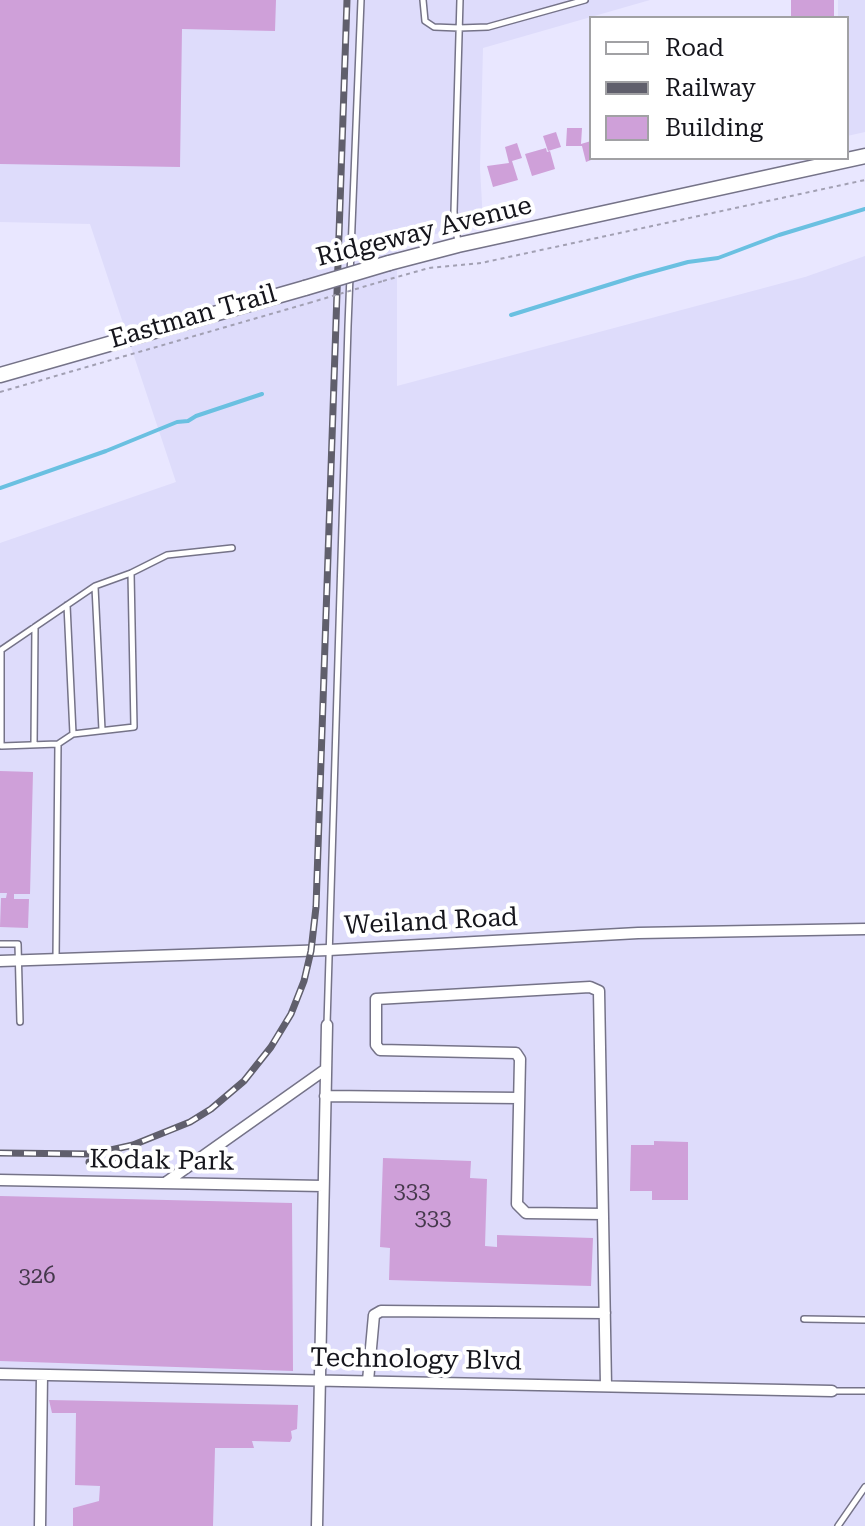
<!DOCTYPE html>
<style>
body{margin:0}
#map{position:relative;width:865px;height:1526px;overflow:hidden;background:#e9e7ff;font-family:"Roboto Serif",serif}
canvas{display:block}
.legend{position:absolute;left:589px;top:16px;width:260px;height:144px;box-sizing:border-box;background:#fff;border:2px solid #a1a1a4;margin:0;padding:10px 14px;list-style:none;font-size:24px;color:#15151c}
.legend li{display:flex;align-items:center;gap:16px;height:40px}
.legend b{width:40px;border:2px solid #a1a1a4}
</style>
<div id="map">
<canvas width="865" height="1526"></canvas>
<ul class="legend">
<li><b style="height:10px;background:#fff"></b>Road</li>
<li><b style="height:10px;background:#605f6c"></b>Railway</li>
<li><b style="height:22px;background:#cfa0d9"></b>Building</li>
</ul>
</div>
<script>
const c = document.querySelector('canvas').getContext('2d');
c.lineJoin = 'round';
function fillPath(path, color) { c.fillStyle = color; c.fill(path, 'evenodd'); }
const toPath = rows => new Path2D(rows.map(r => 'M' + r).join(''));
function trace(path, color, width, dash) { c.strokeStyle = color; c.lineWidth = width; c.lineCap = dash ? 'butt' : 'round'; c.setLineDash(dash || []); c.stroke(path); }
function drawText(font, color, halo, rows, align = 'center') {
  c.font = font + ' "Roboto Serif",serif'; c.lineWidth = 8; c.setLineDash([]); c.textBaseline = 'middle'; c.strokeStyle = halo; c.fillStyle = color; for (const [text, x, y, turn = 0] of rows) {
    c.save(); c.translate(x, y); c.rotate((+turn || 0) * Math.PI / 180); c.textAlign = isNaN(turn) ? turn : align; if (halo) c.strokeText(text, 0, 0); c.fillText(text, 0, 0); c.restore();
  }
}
fillPath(toPath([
 [0,0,650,0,483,48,480,168,483,222,397,244,397,386,805,277,865,256,865,1526,0,1526,0,543,176,482,90,224,0,222],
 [838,0,865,0,865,132,847,136,847,18,838,18]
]), '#dedcfb');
trace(toPath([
 [511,315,637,276,688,262,718,258,779,235,865,209],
 [0,488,106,451,177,422,188,421,196,416,262,394]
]), '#6ac0e1', 4);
fillPath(toPath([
 [0,0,276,0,275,31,182,29,180,167,0,164],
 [791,0,834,0,834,18,791,18],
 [567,128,582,128,581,144,591,141,591,160,586,162,582,146,566,146],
 [556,132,561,147,548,151,543,136],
 [517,143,522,158,512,161,518,180,493,187,487,166,509,163,505,147],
 [546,148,547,152,550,151,555,169,532,176,525,154],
 [0,771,33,772,30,894,14,894,14,899,29,899,28,928,0,927,1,898,6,898,7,893,0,893],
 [654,1141,688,1142,688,1200,652,1200,652,1191,630,1191,631,1145,654,1145],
 [383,1158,471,1161,470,1178,487,1179,485,1246,497,1247,497,1235,593,1238,591,1286,389,1280,390,1248,380,1247],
 [0,1196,292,1203,293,1371,0,1361],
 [49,1400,298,1405,297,1429,291,1431,292,1438,290,1442,252,1441,254,1448,215,1448,213,1526,73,1526,73,1508,99,1501,100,1486,75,1485,76,1413,52,1413]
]), '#cfa0d9');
const lane = toPath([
 [423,0,425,21,434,27,459,28,488,27,585,0],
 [458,243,454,212,460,0],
 [95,587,102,730],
 [67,605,73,734],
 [34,745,35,627],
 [1,746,1,650,95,586,131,573,167,555,232,548],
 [2,746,58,744,73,734,134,727,131,573],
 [0,944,18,944,20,1022],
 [56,959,58,744],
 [327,1024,348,326,361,0],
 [804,1319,865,1320],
 [832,1391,865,1391],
 [838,1526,865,1487]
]);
const street = toPath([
 [0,961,329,950,638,933,865,929],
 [325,1096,519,1098],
 [0,1180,323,1186],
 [165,1183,326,1069],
 [603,1214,526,1213,517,1204,520,1059,516,1053,380,1050,376,1045,376,999,590,987,599,991,606,1386],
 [0,1374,832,1391],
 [368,1381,374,1315,381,1311,605,1313],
 [40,1526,42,1375],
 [317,1526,327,1025]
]);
const secondary = toPath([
 [389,263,458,245,865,156],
 [0,375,305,288]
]);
trace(lane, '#757388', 8);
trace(street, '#757388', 13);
trace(secondary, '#757388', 17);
trace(toPath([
 [383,281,429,268,481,263,865,180],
 [0,392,309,303]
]), '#a2a0b3', 2, [4, 4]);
trace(lane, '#fff', 5);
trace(street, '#fff', 10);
trace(secondary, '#fff', 14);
const rail = toPath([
 [0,1153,93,1154,133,1145,190,1122,211,1109,244,1081,271,1047,291,1014,304,981,311,951,316,907,347,0],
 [89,1162,133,1164]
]);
trace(rail, '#605f6c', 7);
trace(rail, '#fff', 4, [12]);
const secondaryBridge = toPath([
 [305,288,389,263]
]);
trace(secondaryBridge, '#757388', 17, []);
trace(toPath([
 [309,303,383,281]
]), '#a2a0b3', 2, [4, 4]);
trace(secondaryBridge, '#fff', 14);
drawText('22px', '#44384b', null, [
 ["333",412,1192],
 ["333",433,1219],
 ["326",37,1277]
]);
drawText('26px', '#15151c', '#fff', [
 ["Ridgeway Avenue",424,232,-14],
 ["Eastman Trail",193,317,-16],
 ["Weiland Road",431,922,-3],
 ["Kodak Park",162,1161,1],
 ["Technology Blvd",416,1360,1]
]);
</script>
